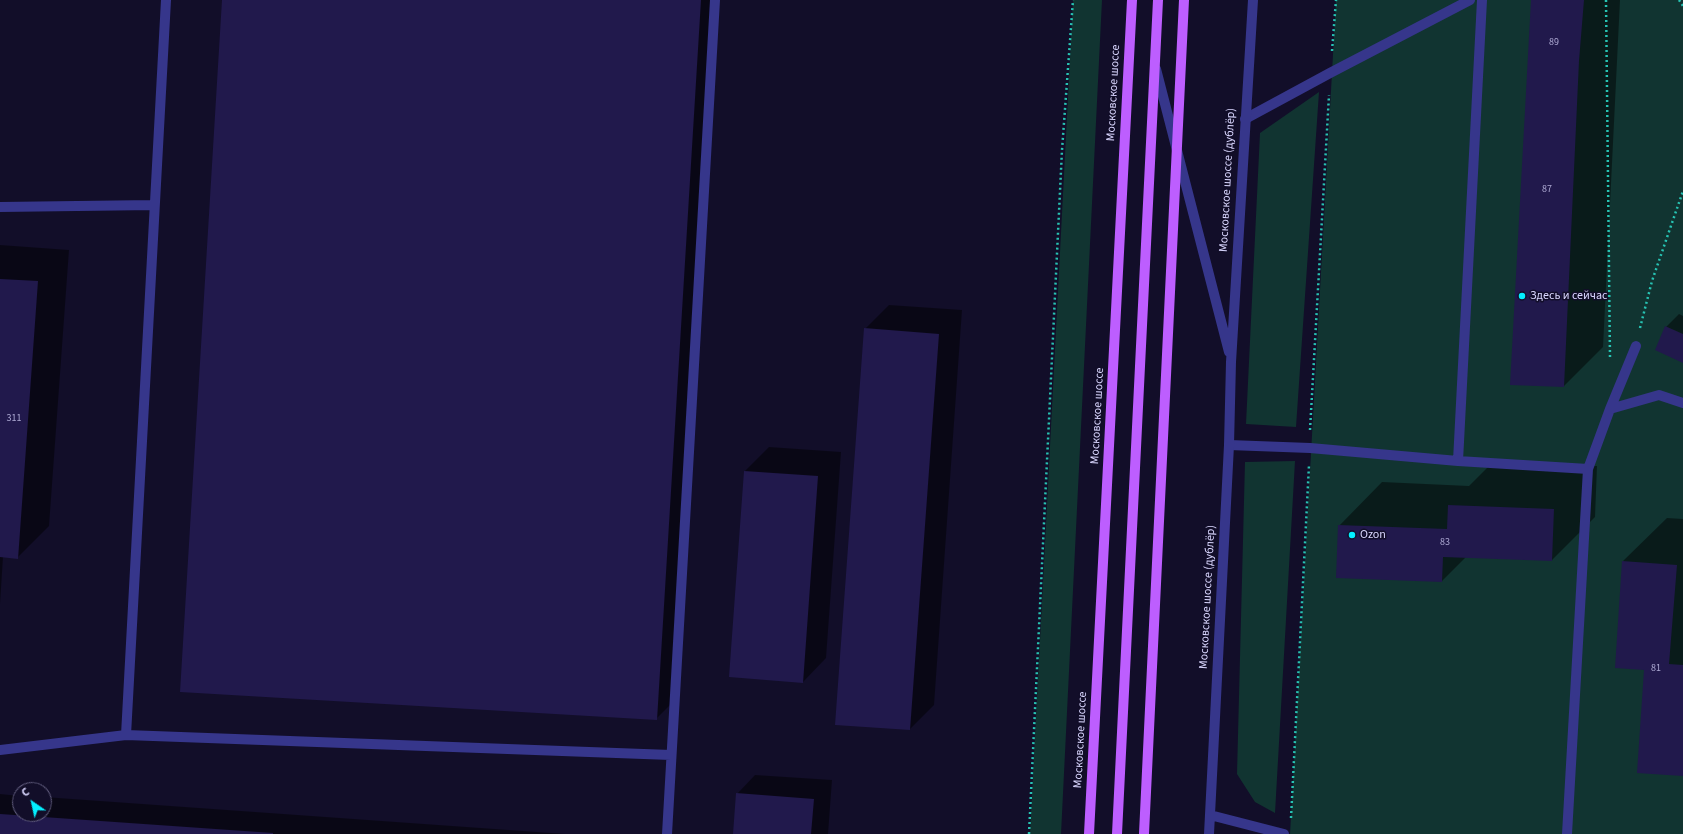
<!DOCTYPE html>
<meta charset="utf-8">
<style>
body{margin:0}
#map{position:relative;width:1683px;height:834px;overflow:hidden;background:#120e29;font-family:"Source Sans 3",sans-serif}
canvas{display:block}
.north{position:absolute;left:12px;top:782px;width:40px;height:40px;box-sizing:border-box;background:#120e29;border:1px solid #625e7f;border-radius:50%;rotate:326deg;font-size:11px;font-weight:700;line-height:16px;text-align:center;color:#dad7ff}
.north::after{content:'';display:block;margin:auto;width:14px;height:18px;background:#03efff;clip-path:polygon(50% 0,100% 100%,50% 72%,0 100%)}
</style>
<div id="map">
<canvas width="1683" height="834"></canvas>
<div class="north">С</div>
</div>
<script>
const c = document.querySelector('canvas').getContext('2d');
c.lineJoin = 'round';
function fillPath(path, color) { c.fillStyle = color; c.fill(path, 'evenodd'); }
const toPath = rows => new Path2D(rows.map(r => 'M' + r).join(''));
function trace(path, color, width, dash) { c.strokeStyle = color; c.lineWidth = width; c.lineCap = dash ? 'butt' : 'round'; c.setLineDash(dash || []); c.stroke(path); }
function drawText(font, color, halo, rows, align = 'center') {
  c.font = font + ' "Source Sans 3",sans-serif'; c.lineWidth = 3; c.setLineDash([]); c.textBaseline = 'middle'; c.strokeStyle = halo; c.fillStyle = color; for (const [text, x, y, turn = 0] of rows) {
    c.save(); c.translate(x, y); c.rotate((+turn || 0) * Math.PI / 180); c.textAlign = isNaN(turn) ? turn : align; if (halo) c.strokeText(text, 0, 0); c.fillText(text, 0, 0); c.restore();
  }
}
fillPath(toPath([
 [1073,0,1102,0,1061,834,1030,834],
 [1336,0,1683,0,1683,834,1290,834],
 [1319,92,1296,427,1246,424,1260,133],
 [1295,461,1275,813,1255,802,1237,774,1245,462]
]), '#113431');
fillPath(toPath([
 [223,0,717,0,675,700,656,719],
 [1532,0,1620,0,1603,347,1564,386],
 [0,245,69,250,49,526,17,558,3,557,0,604],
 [889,305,962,310,934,705,910,729,865,329],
 [1679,314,1683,316,1683,362,1666,327],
 [769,447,841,452,826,658,803,682,730,676,745,471],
 [1492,463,1597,466,1595,517,1552,560,1466,557,1442,581,1339,526,1382,482,1469,486],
 [1667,518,1683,519,1683,775,1646,670,1623,561],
 [755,775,832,780,828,834,734,834,737,794],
 [0,794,20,796,20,814,44,814,44,797,565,834,0,834]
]), '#0007');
fillPath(toPath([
 [222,0,701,0,657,720,180,692],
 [1531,0,1584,0,1579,61,1564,387,1510,385],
 [0,279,38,281,18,559,0,557],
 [1665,326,1683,334,1683,363,1655,350],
 [864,328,939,334,910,730,835,725],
 [744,471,818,476,803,683,729,677],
 [1448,505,1554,509,1552,561,1443,557,1442,582,1336,578,1338,525,1447,529],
 [1622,561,1677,565,1669,664,1683,665,1683,776,1637,773,1644,670,1615,668],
 [736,793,814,799,811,834,733,834],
 [0,814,273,833,273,834,0,834]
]), '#21194c');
trace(toPath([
 [1606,0,1610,358],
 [1679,0,1683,6],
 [1332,51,1336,0],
 [1640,328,1652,281,1683,191],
 [1310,430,1329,95],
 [1291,818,1309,465],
 [1029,834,1062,150,1073,0]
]), '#27c3b3', 2.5, [2, 3]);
trace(toPath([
 [1245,119,1330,73,1470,0],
 [0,207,154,205],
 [1610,409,1636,346],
 [1229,445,1310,448,1458,461,1588,469],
 [1458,461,1482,0],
 [126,735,671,755],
 [0,750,126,735,166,0],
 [667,834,715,0],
 [1567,834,1588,469,1610,409,1659,395,1683,403]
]), '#36368b', 10);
trace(toPath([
 [1156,69,1229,352],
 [1210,815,1284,834],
 [1209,834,1229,445,1231,362,1253,0]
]), '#36368b', 10);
trace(toPath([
 [1089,834,1132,0],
 [1117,834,1158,0],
 [1144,834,1184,0]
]), '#bd5eff', 10);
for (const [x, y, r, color] of [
 [1522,296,4,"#03efff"],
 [1352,535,4,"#03efff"]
]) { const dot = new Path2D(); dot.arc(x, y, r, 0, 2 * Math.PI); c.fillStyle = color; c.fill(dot); trace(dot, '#120e29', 1.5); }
drawText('10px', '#aca8d2', null, [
 ["89",1554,43],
 ["87",1547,190],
 ["311",14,419],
 ["83",1445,543],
 ["81",1656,669]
]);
drawText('12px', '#dad7ff', '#120e29', [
 ["Московское шоссе",1114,93,-87],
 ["Московское шоссе (дублёр)",1228,180,-87],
 ["Московское шоссе",1098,416,-87],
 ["Московское шоссе (дублёр)",1208,597,-87],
 ["Московское шоссе",1081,740,-87]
]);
drawText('12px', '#dad7ff', '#120e29', [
 ["Здесь и сейчас",1530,296],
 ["Ozon",1360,535]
], 'left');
</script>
